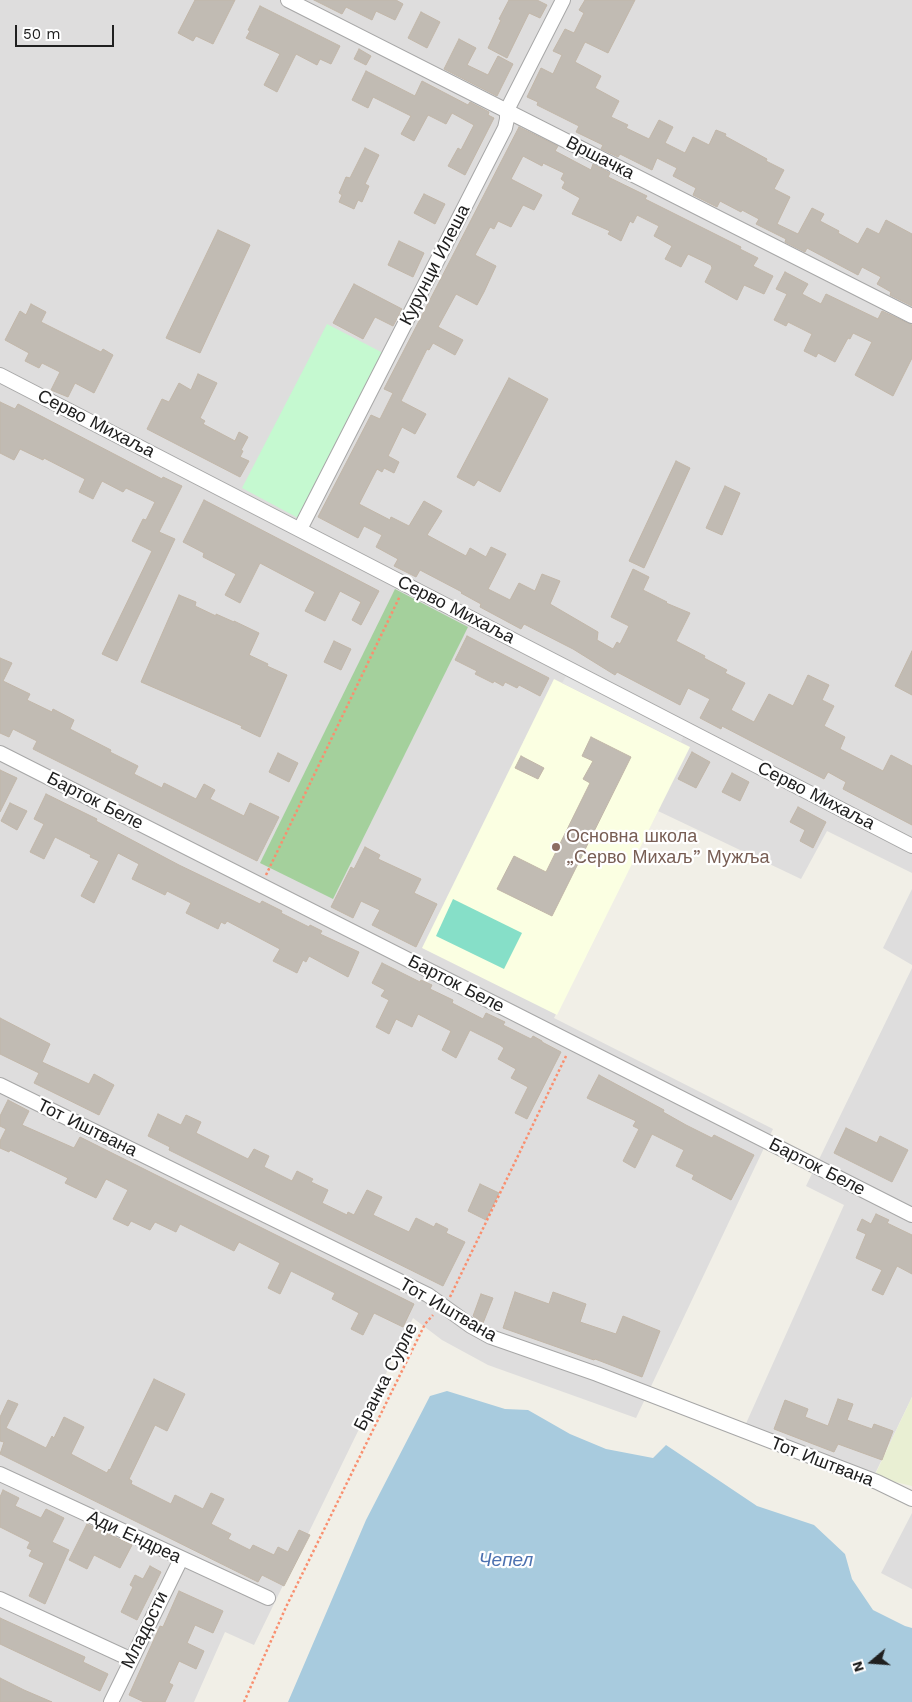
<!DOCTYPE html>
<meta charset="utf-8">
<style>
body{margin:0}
#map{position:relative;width:912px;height:1702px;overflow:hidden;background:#f1efe7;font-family:"Work Sans",sans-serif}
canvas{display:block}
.north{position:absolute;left:847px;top:1637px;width:50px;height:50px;-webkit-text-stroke:4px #fff;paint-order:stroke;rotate:252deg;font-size:14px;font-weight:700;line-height:20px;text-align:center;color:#202020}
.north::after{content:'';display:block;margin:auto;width:18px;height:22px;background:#202020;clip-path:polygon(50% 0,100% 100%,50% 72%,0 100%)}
.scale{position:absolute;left:15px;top:25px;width:99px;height:22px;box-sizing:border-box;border:2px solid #202020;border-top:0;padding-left:6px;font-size:15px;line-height:18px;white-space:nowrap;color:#202020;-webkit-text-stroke:4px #fff;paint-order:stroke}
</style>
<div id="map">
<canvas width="912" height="1702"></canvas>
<div class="north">N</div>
<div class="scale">50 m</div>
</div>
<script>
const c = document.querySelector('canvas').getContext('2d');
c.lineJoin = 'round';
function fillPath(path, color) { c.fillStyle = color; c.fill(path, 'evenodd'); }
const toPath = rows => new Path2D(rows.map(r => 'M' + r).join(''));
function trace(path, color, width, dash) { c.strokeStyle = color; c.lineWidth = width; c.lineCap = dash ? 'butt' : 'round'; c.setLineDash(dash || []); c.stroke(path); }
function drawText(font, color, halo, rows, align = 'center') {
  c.font = font + ' "Work Sans",sans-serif'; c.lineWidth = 4.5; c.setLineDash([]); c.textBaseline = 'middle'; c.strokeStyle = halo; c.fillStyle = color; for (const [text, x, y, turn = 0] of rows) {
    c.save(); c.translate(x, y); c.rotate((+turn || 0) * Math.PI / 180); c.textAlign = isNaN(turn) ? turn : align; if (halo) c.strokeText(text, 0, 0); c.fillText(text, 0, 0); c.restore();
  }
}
fillPath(toPath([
 [0,0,912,0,912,873,827,831,801,879,658,811,554,1018,773,1129,636,1418,488,1365,442,1340,413,1318,254,1645,225,1632,194,1702,0,1702],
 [912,889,912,965,883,948],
 [912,968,912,1397,871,1482,744,1428,844,1205,806,1186],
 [912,1513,912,1589,881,1573]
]), '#dedddd');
fillPath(toPath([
 [554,679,690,747,557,1015,422,948]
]), '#fbffe2');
fillPath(toPath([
 [912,1397,912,1486,874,1477]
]), '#e9efd3');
fillPath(toPath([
 [395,589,468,627,333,899,260,863]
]), '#a4d09c');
fillPath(toPath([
 [327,324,385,354,300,519,242,488]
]), '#c5f9d0');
fillPath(toPath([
 [453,899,522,933,504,969,436,936]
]), '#86dfc8');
fillPath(toPath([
 [570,669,687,729,681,742,562,683]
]), '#e4e4e4');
fillPath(toPath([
 [447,1391,505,1409,528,1410,570,1434,606,1449,653,1458,666,1445,757,1506,814,1525,845,1554,852,1579,873,1610,905,1626,912,1628,912,1702,288,1702,366,1520,430,1396]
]), '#a8cbde');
const building = toPath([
 [195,0,235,0,213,44,196,36,193,41,178,33,195,0],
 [314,0,396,0,403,4,395,20,376,11,372,20,346,7,342,14,314,0],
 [509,0,537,0,547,5,540,18,529,13,507,58,488,48,501,20,499,19,509,0],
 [585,0,635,0,608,53,585,42,575,62,601,76,595,88,619,101,611,117,628,125,626,128,649,139,659,120,673,127,665,143,685,153,693,137,709,145,716,130,726,134,725,136,767,159,766,161,784,170,774,189,790,197,777,224,798,234,812,208,824,214,820,221,839,231,838,233,858,244,867,228,879,234,886,220,912,234,912,306,890,295,891,292,877,284,881,277,862,267,858,275,807,248,805,252,785,242,786,239,756,224,759,219,742,210,741,212,720,201,717,207,693,195,696,188,673,176,677,168,657,158,652,170,620,154,618,157,601,149,603,145,576,132,579,126,537,105,538,102,527,97,541,68,553,74,562,55,553,51,565,29,574,33,584,13,579,10,585,0],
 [260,6,340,46,331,64,320,59,317,65,296,54,277,92,264,85,280,54,246,38,250,31,248,30,260,6],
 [421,12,440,22,427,48,408,38,421,12],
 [459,39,476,48,467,65,488,75,498,56,513,64,497,96,444,69,459,39],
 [359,49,371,56,366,65,354,59,359,49],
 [366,71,415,96,422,81,468,105,470,102,489,112,488,115,494,118,465,175,448,166,458,148,461,150,474,125,452,113,446,124,428,115,414,141,401,134,411,116,373,97,368,108,352,100,366,71],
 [519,127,558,146,555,151,591,170,593,164,610,173,608,177,647,196,645,199,741,247,740,249,758,258,753,266,773,276,764,294,744,285,737,300,705,282,712,268,711,265,688,254,681,267,665,259,672,246,654,236,659,226,637,215,633,223,630,221,621,241,608,234,610,231,572,214,580,198,562,188,565,182,561,179,564,173,543,163,542,166,523,156,511,179,542,195,534,210,523,205,511,227,498,221,494,229,490,227,475,255,496,266,484,292,477,305,456,294,438,327,463,340,455,355,433,343,429,350,427,349,401,401,426,414,415,434,402,427,388,456,399,462,394,473,384,468,382,472,377,469,359,504,390,520,391,517,409,526,424,501,442,511,427,535,466,556,470,548,486,557,491,547,506,554,488,589,510,600,519,583,535,591,542,574,560,581,550,604,598,632,597,640,613,649,617,642,620,644,629,626,611,617,633,569,649,577,643,590,667,602,666,603,690,613,676,641,705,656,704,658,727,670,725,673,745,683,731,710,754,722,769,694,793,706,808,675,829,685,822,700,834,706,824,726,845,737,840,749,883,771,891,755,912,766,912,825,843,789,846,782,828,772,824,779,722,726,721,729,700,718,710,699,688,688,680,705,617,672,615,675,573,649,524,624,521,629,480,607,481,604,461,593,462,592,420,570,416,577,394,566,398,559,376,547,382,535,364,526,358,538,318,517,371,415,380,419,393,393,384,389,519,127],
 [365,148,379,155,365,184,369,186,362,202,358,200,354,209,339,202,342,195,339,193,346,177,350,178,365,148],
 [424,194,445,204,435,224,414,213,424,194],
 [218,230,250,245,200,353,166,338,218,230],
 [399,241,424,253,413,277,388,265,399,241],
 [785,272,808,284,802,294,821,304,826,294,878,319,882,311,912,325,912,358,893,396,855,375,872,342,853,333,850,339,848,338,835,362,818,353,816,357,804,351,812,334,788,322,786,326,774,320,787,294,776,289,785,272],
 [354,284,402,309,393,326,375,317,363,339,333,323,354,284],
 [31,304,46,312,41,322,101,352,103,349,113,355,94,393,75,383,68,397,51,390,60,372,42,363,39,368,25,361,29,353,5,340,20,311,26,315,31,304],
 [198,374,217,383,200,418,205,421,203,424,235,441,239,432,248,437,241,450,243,451,240,457,249,461,240,477,147,429,162,399,169,402,179,383,191,390,198,374],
 [509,378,548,399,500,492,478,480,474,486,457,477,509,378],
 [0,402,15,409,18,404,162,479,163,477,182,486,159,532,175,539,117,661,102,654,152,551,132,541,143,519,146,520,155,502,126,488,123,492,102,481,93,499,79,492,85,479,44,458,43,460,20,449,14,460,0,453,0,402],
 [676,461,690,468,644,568,629,561,676,461],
 [725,486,740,493,722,535,706,528,725,486],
 [204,500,379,591,361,625,352,620,361,602,340,591,325,621,305,611,315,592,260,563,240,603,225,595,236,574,203,557,204,553,183,542,204,500],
 [179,595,196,602,195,606,216,616,216,614,234,622,234,621,259,633,249,655,268,664,267,666,287,675,260,737,241,728,242,726,141,682,179,595],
 [467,636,549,678,540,696,519,685,517,688,505,682,503,686,494,681,493,683,475,674,477,671,455,660,467,636],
 [334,641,351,649,341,670,324,662,334,641],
 [912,651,912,695,895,686,912,651],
 [0,658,12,663,3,681,30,694,27,700,52,712,53,709,74,720,70,729,111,750,110,752,138,766,134,774,162,788,164,783,196,799,204,784,215,790,210,799,244,816,250,803,279,817,257,861,33,749,37,741,13,729,9,737,0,733,0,658],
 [591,737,631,757,552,916,497,889,514,856,546,872,590,783,583,779,593,761,582,756,591,737],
 [692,752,710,762,696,788,678,779,692,752],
 [278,753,298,763,289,782,269,772,278,753],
 [521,756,544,768,538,779,515,768,521,756],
 [0,770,17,778,0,812,0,770],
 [732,773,749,782,740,801,722,792,732,773],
 [46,794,97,819,96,821,179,865,260,904,262,901,282,911,281,913,309,927,310,925,322,931,320,934,359,952,348,977,309,956,306,962,303,960,297,973,273,961,280,949,227,921,225,924,221,922,218,929,186,913,191,903,167,891,165,895,132,879,139,864,118,853,94,903,81,896,99,861,90,857,91,855,55,837,44,859,30,852,44,824,34,819,46,794],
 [10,803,27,811,17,830,1,821,10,803],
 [798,807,826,822,813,848,800,841,805,830,790,822,798,807],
 [365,847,380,855,378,859,421,879,414,893,437,904,416,947,372,925,380,910,361,901,353,918,331,907,351,867,354,869,365,847],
 [382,963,420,982,421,980,432,985,430,989,453,1000,452,1003,483,1019,486,1013,505,1022,503,1025,531,1039,533,1036,542,1041,542,1042,561,1052,527,1119,515,1113,528,1087,511,1078,516,1069,498,1059,504,1048,500,1045,470,1030,456,1058,442,1050,451,1031,418,1014,412,1027,396,1019,389,1034,376,1027,389,1000,381,996,385,990,372,983,382,963],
 [0,1018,50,1044,42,1062,89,1084,94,1074,114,1085,99,1115,34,1083,39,1073,0,1054,0,1018],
 [599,1075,664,1110,663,1112,686,1125,712,1138,714,1135,754,1155,731,1200,692,1179,694,1175,676,1166,684,1150,652,1134,635,1168,623,1161,639,1129,633,1126,636,1121,587,1098,599,1075],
 [8,1100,29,1111,22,1125,74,1148,80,1137,414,1304,403,1327,374,1313,363,1335,351,1329,359,1313,332,1299,335,1293,291,1271,280,1294,268,1288,280,1263,239,1242,234,1251,180,1224,176,1232,155,1222,150,1230,131,1221,128,1226,113,1219,128,1190,106,1179,96,1198,65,1183,68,1178,10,1150,9,1152,0,1148,0,1141,6,1129,0,1126,0,1116,8,1100],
 [158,1114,181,1125,186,1115,201,1122,196,1133,248,1159,254,1149,269,1156,264,1167,292,1181,297,1171,313,1179,311,1182,328,1190,322,1203,347,1215,348,1212,354,1215,367,1190,382,1197,373,1215,409,1232,416,1218,434,1227,436,1223,448,1229,446,1233,465,1242,443,1286,169,1150,170,1147,148,1136,158,1114],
 [846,1128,877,1143,880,1136,908,1150,892,1182,834,1153,846,1128],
 [480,1184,499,1193,486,1220,468,1211,480,1184],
 [876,1214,889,1220,887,1223,912,1235,912,1274,897,1266,883,1295,872,1290,882,1270,856,1258,866,1234,857,1230,862,1219,871,1224,876,1214],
 [515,1292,549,1304,553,1292,586,1304,580,1322,616,1334,623,1316,660,1331,642,1377,595,1359,594,1360,503,1328,515,1292],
 [481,1294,493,1298,483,1323,473,1316,481,1294],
 [154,1379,185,1394,167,1431,155,1425,129,1479,132,1481,131,1484,171,1504,175,1495,203,1509,211,1493,224,1499,211,1524,231,1534,228,1539,250,1550,253,1545,274,1555,278,1547,288,1552,299,1530,310,1535,284,1586,262,1575,258,1582,0,1454,4,1442,0,1441,0,1417,8,1400,18,1404,6,1428,46,1448,52,1436,54,1438,64,1417,84,1427,71,1454,107,1473,109,1469,110,1470,154,1379],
 [838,1399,853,1404,847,1420,872,1429,874,1424,893,1431,882,1460,838,1444,834,1452,774,1429,785,1400,808,1409,805,1417,828,1426,838,1399],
 [3,1490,19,1498,15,1506,41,1518,46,1509,64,1518,52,1542,69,1550,45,1604,29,1596,44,1563,29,1556,32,1550,27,1548,30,1542,0,1527,0,1497,3,1490],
 [87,1524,132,1545,120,1568,94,1555,87,1569,69,1560,87,1524],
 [150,1566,161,1572,137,1620,121,1612,133,1587,130,1585,135,1575,143,1579,150,1566],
 [179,1591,223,1611,213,1633,195,1625,187,1643,204,1651,196,1669,179,1661,169,1683,173,1685,165,1702,144,1702,129,1695,160,1626,163,1627,179,1591],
 [0,1618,85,1657,83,1662,108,1674,100,1691,0,1644,0,1618],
 [0,1678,24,1690,52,1702,0,1702,0,1678]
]);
fillPath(building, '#c1bbb3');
trace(building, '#c2b7a9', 1);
const minor = toPath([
 [288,0,912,316],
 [0,375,912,846],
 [300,529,505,128,507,119,507,110,563,0],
 [0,753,912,1215],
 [0,1085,428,1295,471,1326,491,1337,597,1374,877,1482,912,1499],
 [0,1474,268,1598],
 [0,1599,130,1659],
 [111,1702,181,1559]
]);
trace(minor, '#a7a7a7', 16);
trace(toPath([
 [266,875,400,596],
 [450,1297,567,1054],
 [244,1702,286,1607,425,1324,433,1315]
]), '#f98f6f', 2.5, [2.5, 2.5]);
trace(minor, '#fff', 14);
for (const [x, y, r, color] of [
 [556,847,5,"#8d6e63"]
]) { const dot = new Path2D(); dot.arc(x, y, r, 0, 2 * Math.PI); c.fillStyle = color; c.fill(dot); trace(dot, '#fff', 2); }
drawText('18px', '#202020', '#fff', [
 ["Вршачка",600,158,27],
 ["Курунци Илеша",435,265,-63],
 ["Серво Михаља",96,424,27],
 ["Серво Михаља",456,610,27],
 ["Серво Михаља",816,796,27],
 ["Барток Беле",95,801,27],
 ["Барток Беле",456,984,27],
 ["Тот Иштвана",87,1128,26],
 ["Барток Беле",817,1167,27],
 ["Тот Иштвана",448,1310,30],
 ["Бранка Сурле",386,1377,-63],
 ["Тот Иштвана",822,1462,21],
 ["Ади Ендреа",134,1537,25],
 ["Младости",145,1630,-64]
]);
drawText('18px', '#785e54', '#fff', [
 ["Основна школа",566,837],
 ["„Серво Михаљ” Мужља",566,858]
], 'left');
drawText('italic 19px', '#4c71b0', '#fff', [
 ["Чепел",506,1560]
]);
</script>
